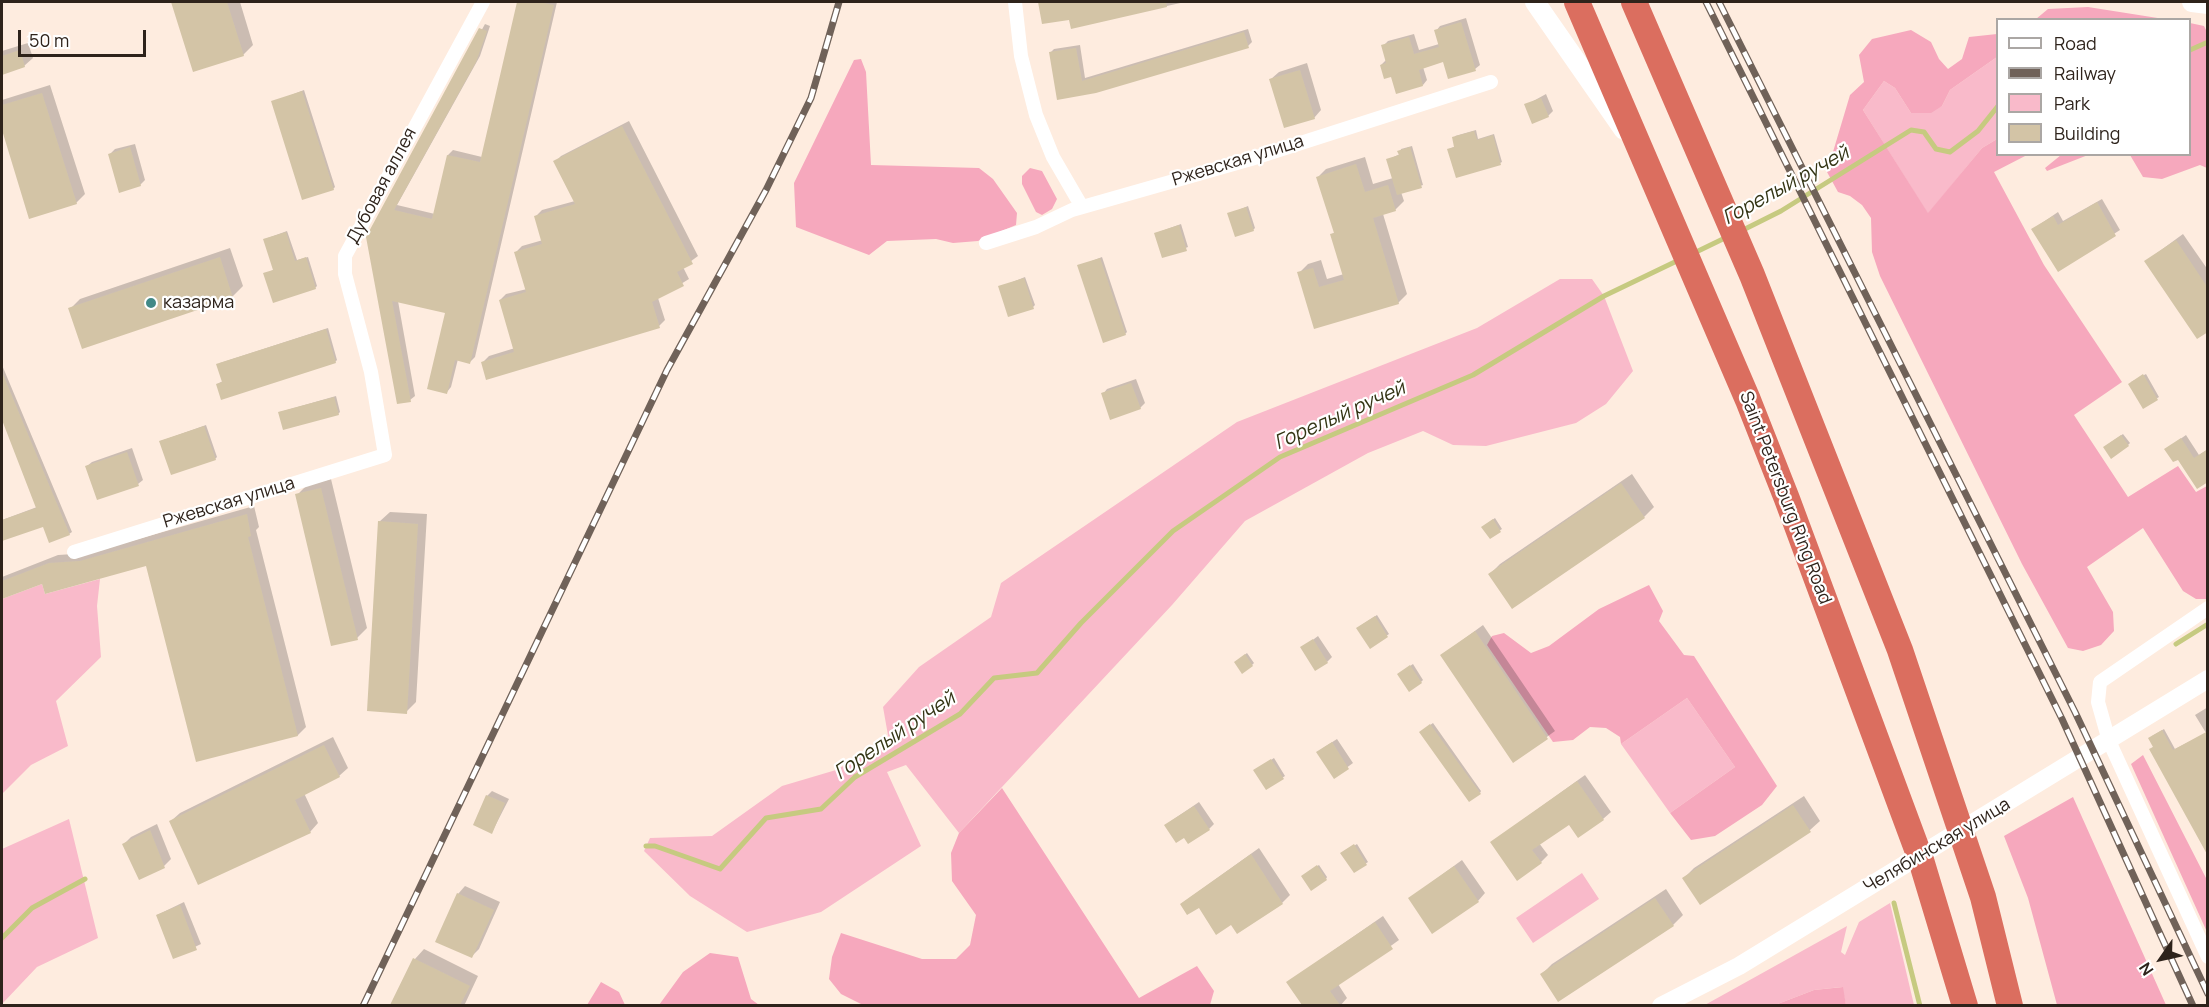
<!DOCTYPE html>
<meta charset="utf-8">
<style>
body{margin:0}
#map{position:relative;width:2209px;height:1007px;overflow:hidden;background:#feecdf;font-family:Manrope,sans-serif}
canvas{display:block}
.frame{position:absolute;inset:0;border:3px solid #2e231b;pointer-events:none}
.legend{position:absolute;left:1996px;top:18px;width:195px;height:138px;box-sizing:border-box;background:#fff;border:2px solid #aba7a4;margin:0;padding:8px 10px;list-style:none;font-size:18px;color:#2e231b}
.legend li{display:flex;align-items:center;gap:12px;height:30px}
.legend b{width:30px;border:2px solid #aba7a4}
.north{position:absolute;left:2131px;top:929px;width:60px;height:60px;-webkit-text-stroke:4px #fff;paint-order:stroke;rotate:236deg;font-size:16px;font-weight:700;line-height:24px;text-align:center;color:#2e231b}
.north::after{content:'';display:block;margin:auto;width:21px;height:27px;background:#2e231b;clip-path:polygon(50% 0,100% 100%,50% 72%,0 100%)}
.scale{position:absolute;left:18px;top:30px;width:128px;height:27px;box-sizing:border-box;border:3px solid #2e231b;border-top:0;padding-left:8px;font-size:18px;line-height:21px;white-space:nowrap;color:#2e231b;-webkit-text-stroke:4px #fff;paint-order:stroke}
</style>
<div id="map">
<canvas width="2209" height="1007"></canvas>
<div class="frame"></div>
<ul class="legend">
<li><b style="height:8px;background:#fff"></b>Road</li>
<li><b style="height:8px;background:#706259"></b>Railway</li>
<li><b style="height:16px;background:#f9baca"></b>Park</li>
<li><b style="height:16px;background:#d3c4a6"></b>Building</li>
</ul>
<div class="north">N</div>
<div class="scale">50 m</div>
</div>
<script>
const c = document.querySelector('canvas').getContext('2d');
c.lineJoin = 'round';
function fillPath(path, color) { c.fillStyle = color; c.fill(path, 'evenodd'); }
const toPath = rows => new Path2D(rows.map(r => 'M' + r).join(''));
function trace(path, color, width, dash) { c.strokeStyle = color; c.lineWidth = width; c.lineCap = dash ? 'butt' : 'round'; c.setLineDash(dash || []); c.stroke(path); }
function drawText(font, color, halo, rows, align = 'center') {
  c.font = font + ' Manrope,sans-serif'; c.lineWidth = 4.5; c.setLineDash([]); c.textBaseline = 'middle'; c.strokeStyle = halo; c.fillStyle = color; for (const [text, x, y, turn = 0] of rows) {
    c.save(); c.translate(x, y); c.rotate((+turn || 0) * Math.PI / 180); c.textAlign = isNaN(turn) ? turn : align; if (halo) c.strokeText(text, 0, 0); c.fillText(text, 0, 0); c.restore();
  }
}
fillPath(toPath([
 [1997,57,1997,139,1982,148,1928,214,1863,110,1884,81,1895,88,1911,113,1942,106,1950,90],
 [1560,279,1592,279,1604,296,1633,371,1606,404,1576,423,1486,446,1453,445,1423,431,1368,453,1245,521,1172,605,959,833,906,765,887,772,921,846,821,912,747,932,690,896,644,851,650,838,712,836,782,786,836,770,889,741,883,707,919,667,991,617,1001,583,1237,422,1477,328],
 [100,579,97,606,101,657,56,701,68,746,31,765,2,794,2,599,42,584,45,594],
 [1687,698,1735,767,1670,813,1621,744],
 [69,819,98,938,37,967,2,1004,2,849],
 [1582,873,1599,899,1533,943,1516,918],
 [1890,903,1914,1005,1846,1005,1842,987,1814,990,1775,1005,1703,1006,1847,926,1841,952,1845,955,1859,922]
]), '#f9baca');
fillPath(toPath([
 [2088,7,2164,19,2036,19,2048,9],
 [2190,23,2204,26,2207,32,2207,168,2200,165,2162,179,2143,177,2130,155,2190,154],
 [1911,30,1931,42,1939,59,1948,69,1962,59,1969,37,1997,34,1997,57,1950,90,1942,106,1931,113,1911,113,1895,88,1884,81,1863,110,1928,213,1982,148,1997,139,1998,154,2027,155,1994,172,2044,265,2122,382,2074,415,2128,497,2178,466,2196,492,2207,486,2207,599,2196,599,2183,591,2143,528,2087,567,2113,612,2114,631,2101,645,2083,651,2068,648,2022,564,1880,276,1872,252,1871,218,1862,205,1850,196,1838,192,1827,172,1850,95,1864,82,1859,55,1872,39],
 [861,59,866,72,871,165,979,168,993,179,1017,213,1016,225,978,241,953,243,936,239,887,241,869,255,796,227,794,183,854,60],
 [2061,155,2061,154,2088,155,2047,171,2045,168],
 [1030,168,1042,171,1057,199,1052,209,1042,215,1036,212,1022,184,1022,176],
 [1649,585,1663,611,1659,621,1684,655,1694,656,1777,786,1762,805,1715,836,1691,840,1670,813,1735,767,1687,698,1621,744,1620,737,1606,728,1590,727,1573,740,1553,742,1487,645,1492,636,1504,633,1531,653,1549,646,1599,609],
 [2143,755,2207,880,2207,932,2131,764],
 [1002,788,1139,998,1197,966,1214,991,1210,1005,865,1006,841,994,829,979,832,957,841,933,922,959,956,959,970,945,976,915,952,881,951,853,959,833],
 [2073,797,2166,1005,2057,1005,2028,898,2004,836],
 [710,953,738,957,751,999,759,1005,659,1005,683,972],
 [601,982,619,992,625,1005,587,1005],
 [1843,987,1846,1005,1775,1005,1814,990]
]), '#f6a8bd');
fillPath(toPath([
 [173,2,240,2,253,45,243,55,194,70],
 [518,2,557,2,475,357,470,362,458,359,451,387,447,392,446,312,398,301,415,396,410,400,367,237,485,24,490,26,480,56,397,205,435,214,448,155,453,150,482,157],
 [1039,2,1185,2,1072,27,1070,18,1043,23],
 [1466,18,1480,65,1475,69,1444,60,1423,67,1427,80,1423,85,1392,75,1381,65,1386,60,1383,46,1388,41,1414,34,1419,50,1439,44,1436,31,1440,26],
 [1248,29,1252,42,1248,46,1058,98,1050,53,1054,49,1080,45,1085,78],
 [28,43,33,58,24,66,2,73,2,51],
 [1307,63,1321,110,1314,118,1271,79,1279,72],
 [50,85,85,194,76,203,30,217,2,125,2,100],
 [304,90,335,187,333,189,273,102],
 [1546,94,1553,111,1548,116,1526,105],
 [629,121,698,256,683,267,689,279,658,298,665,320,659,326,483,362,489,356,515,348,500,300,506,294,527,289,516,252,522,246,543,240,536,216,542,210,575,201,555,162,561,156],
 [1476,130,1478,139,1494,134,1502,162,1500,163,1449,149,1456,146,1455,136],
 [135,144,145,180,140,185,110,154,115,149],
 [1412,146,1423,185,1401,192,1404,201,1395,210,1383,214,1407,294,1398,303,1315,327,1299,273,1308,264,1321,260,1327,279,1344,274,1332,234,1335,232,1318,177,1326,169,1365,157,1373,184,1393,178,1387,160,1400,154,1401,149],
 [2102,199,2120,230,2058,270,2033,229,2058,212,2063,221],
 [1248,206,1255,228,1253,230,1229,214],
 [1181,224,1188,247,1163,257,1156,233],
 [287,231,297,260,308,257,317,286,315,288,265,274,275,269,265,239],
 [2183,234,2208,270,2208,330,2146,261],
 [230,248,243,286,233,296,83,347,70,309,80,299],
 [1102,257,1127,332,1125,334,1079,266],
 [1025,277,1035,305,1033,307,1000,287],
 [328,328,337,360,335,362,217,384,223,381,220,363],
 [2,365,72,532,69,534,44,525,2,539,2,520,37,507,2,416],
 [2146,374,2159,397,2143,407,2131,382],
 [1136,379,1145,403,1140,408,1103,394,1107,389],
 [336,396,340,412,338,414,280,412],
 [206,425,217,457,215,459,161,441],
 [2123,434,2130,443,2128,445,2107,445],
 [2186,435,2199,455,2208,449,2208,480,2166,449],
 [132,448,143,480,138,484,87,466,92,462],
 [1632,474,1654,507,1644,517,1490,574,1500,564],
 [331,479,367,628,357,638,297,495,307,485],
 [254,506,259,527,256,530,306,727,298,735,198,760,148,564,43,582,2,598,2,577,58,555,89,553],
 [390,512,427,514,416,702,406,712,379,522],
 [1495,518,1502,529,1490,537,1485,525],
 [1377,615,1389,634,1370,647,1360,626],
 [1483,625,1555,731,1514,761,1442,655],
 [1318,636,1332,657,1327,662,1302,648],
 [1247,653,1254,663,1252,665,1238,660],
 [1413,664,1423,680,1421,682,1401,672],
 [2208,707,2208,855,2151,749,2154,746,2152,736,2164,729,2175,749,2206,733,2195,715],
 [1433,723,1481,791,1480,793,1423,730],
 [333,737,348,768,339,776,304,793,318,823,310,832,171,821,180,813],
 [1337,739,1353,763,1334,777,1323,748],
 [1274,758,1285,776,1266,788,1257,769],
 [1585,775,1611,812,1603,819,1578,836,1569,823,1539,843,1548,855,1541,862,1492,842],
 [492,791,509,799,492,832,487,796],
 [1804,796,1820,821,1810,830,1700,903,1684,878,1694,868],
 [1199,802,1214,824,1209,829,1171,821],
 [157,824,171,859,164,866,123,845,131,837],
 [1357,844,1368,862,1354,871,1344,852],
 [1259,848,1290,895,1282,903,1237,932,1232,923,1199,906,1181,904],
 [1462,860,1485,893,1478,901,1410,898],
 [1319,865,1327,877,1326,879,1305,874],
 [465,886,500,902,479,949,472,956,458,894],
 [1666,889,1683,915,1673,925,1542,974,1552,964],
 [184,902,201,944,174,957,157,915],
 [1383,916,1399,940,1338,984,1347,998,1340,1006,1304,1006,1288,982],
 [424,949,478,976,464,1006,392,1006,415,959]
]), '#0003');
trace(toPath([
 [2190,50,2208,42],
 [1741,231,1781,211,1911,130,1924,132,1936,149,1950,152,1978,131,1998,106],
 [1692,254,1727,237],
 [2176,644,2208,624],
 [646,846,655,846,720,869,766,818,821,809,855,777,960,714,994,678,1037,673,1081,623,1173,531,1280,457,1473,375,1604,296,1681,259],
 [1894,903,1920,1006],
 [2,938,32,908,85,879]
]), '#c6ca80', 5);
fillPath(toPath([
 [171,2,227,2,244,56,193,72],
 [517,2,539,2,554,5,470,364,455,360,447,394,427,389,445,313,392,301,411,402,397,404,366,237,479,28,487,31,476,62,394,210,432,219,447,155,480,162],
 [1038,2,1166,2,1167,7,1071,29,1069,20,1042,24],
 [1461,22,1476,71,1448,79,1443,62,1419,70,1423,86,1396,94,1391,77,1384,79,1380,65,1386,63,1381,45,1409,37,1414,54,1439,47,1434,30],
 [1244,32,1249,48,1096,93,1057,100,1049,52,1076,48,1082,81],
 [20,50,25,67,2,75,2,56],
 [1300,70,1315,119,1284,128,1269,79],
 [302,91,334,190,302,200,271,101],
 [42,93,77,204,29,219,2,130,2,105],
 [1541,98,1549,117,1532,124,1524,104],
 [622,126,693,264,677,272,684,286,652,302,660,328,486,380,481,362,514,352,499,300,526,292,514,252,542,244,534,216,575,204,553,161],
 [1474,131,1477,140,1493,135,1501,165,1456,178,1447,149,1454,147,1452,137],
 [130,147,141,186,119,193,108,154],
 [1410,147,1422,188,1397,195,1386,159,1399,155,1397,151],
 [1356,164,1365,192,1388,185,1396,211,1373,218,1399,304,1314,329,1297,272,1313,268,1319,287,1344,280,1330,234,1334,233,1316,177],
 [2097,202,2116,236,2058,272,2031,229,2053,216,2058,225],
 [1246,207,1254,231,1235,237,1227,213],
 [1179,225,1187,251,1162,258,1154,233],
 [286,232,295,261,306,257,316,289,273,303,263,273,273,270,263,239],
 [2176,240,2208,288,2208,332,2197,339,2144,261],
 [220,257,233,298,82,349,68,308],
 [1100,258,1126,335,1103,343,1077,265],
 [1024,278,1034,309,1008,317,998,286],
 [326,329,336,363,221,400,216,384,222,382,216,364],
 [2,372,70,535,49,543,43,527,2,541,2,520,36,508,2,420],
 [2143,374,2158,400,2143,409,2128,384],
 [1131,383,1141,409,1110,420,1101,393],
 [334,397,339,415,283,430,278,412],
 [204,426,216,460,171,475,159,441],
 [2121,435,2129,446,2111,459,2103,447],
 [2181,438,2194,458,2208,449,2208,482,2197,489,2178,460,2173,462,2164,449],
 [127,452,139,486,97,500,85,466],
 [1621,483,1645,518,1512,609,1488,574],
 [321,488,358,640,331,646,295,494],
 [247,514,251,536,248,537,298,736,196,762,146,566,45,594,42,584,2,599,2,581,49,563,80,561],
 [1493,519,1501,532,1490,539,1481,527],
 [378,521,418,524,407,714,367,711],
 [1375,616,1388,637,1370,649,1356,628],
 [1475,631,1548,739,1513,763,1440,655],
 [1313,639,1328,663,1315,671,1300,647],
 [1245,654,1253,666,1242,674,1234,662],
 [1410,665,1422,683,1409,692,1397,674],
 [1430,724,1481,794,1469,802,1419,732],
 [2162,730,2173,750,2208,731,2208,856,2149,749,2153,747,2148,738],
 [1332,742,1349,769,1334,779,1316,752],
 [324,745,340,777,295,800,311,833,198,885,169,821],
 [1271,759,1284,779,1266,790,1253,770],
 [1577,781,1604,820,1578,838,1569,825,1532,850,1542,863,1517,881,1490,842],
 [486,795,505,803,492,834,473,825],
 [1793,805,1811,832,1700,905,1682,878],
 [1194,806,1210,830,1188,844,1184,838,1176,843,1164,825],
 [150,830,165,868,139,880,122,844],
 [1354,844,1367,865,1354,873,1340,853],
 [1251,854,1283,904,1237,934,1231,925,1216,935,1199,908,1187,915,1180,904],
 [1317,865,1327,880,1311,891,1301,876],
 [1454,866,1479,902,1432,934,1408,898],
 [457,893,494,910,472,958,435,942],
 [1655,898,1674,926,1558,1002,1540,974],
 [180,905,197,950,173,959,156,915],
 [1375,922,1393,949,1330,991,1340,1005,1302,1005,1286,982],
 [413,958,470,986,460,1005,390,1005]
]), '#d3c4a6');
trace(toPath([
 [1015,2,1021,56,1036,115,1053,157,1082,207],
 [986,243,1036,227,1072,210,1251,159,1491,82],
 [74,552,385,455,371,372,345,274,345,256,483,2],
 [2208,608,2100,682,2098,702,2109,741,2208,957]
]), '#fff', 14);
trace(toPath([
 [1661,1006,1739,966,2208,679]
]), '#fff', 18);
trace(toPath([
 [1535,2,1624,130],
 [2192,2,2208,4]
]), '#fff', 20);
trace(toPath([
 [1577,2,1748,400,1787,499,1921,860,1965,1006],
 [1634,2,1752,275,1900,650,1983,897,2010,1006]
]), '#db6e5f', 26);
const rail = toPath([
 [1706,2,2062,719,2193,1006],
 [1719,2,2075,712,2208,994],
 [363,1006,667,370,766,190,811,98,839,2]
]);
trace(rail, '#706259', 7);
trace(rail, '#fff', 4.5, [14]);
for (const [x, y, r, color] of [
 [151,303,6,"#418987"]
]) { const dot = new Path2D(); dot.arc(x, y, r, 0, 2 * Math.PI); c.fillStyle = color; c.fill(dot); trace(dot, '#fff', 2); }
drawText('18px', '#2e231b', '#fff', [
 ["Ржевская улица",1238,161,-17],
 ["Дубовая аллея",382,186,-62],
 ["Saint Petersburg Ring Road",1785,498,69],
 ["Ржевская улица",229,503,-17],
 ["Челябинская улица",1937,846,-31]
]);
drawText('18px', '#2e231b', '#fff', [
 ["казарма",163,303]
], 'left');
drawText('italic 20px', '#343515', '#fff', [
 ["Горелый ручей",1786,186,-29],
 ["Горелый ручей",1340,416,-24],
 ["Горелый ручей",895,736,-34]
]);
</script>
